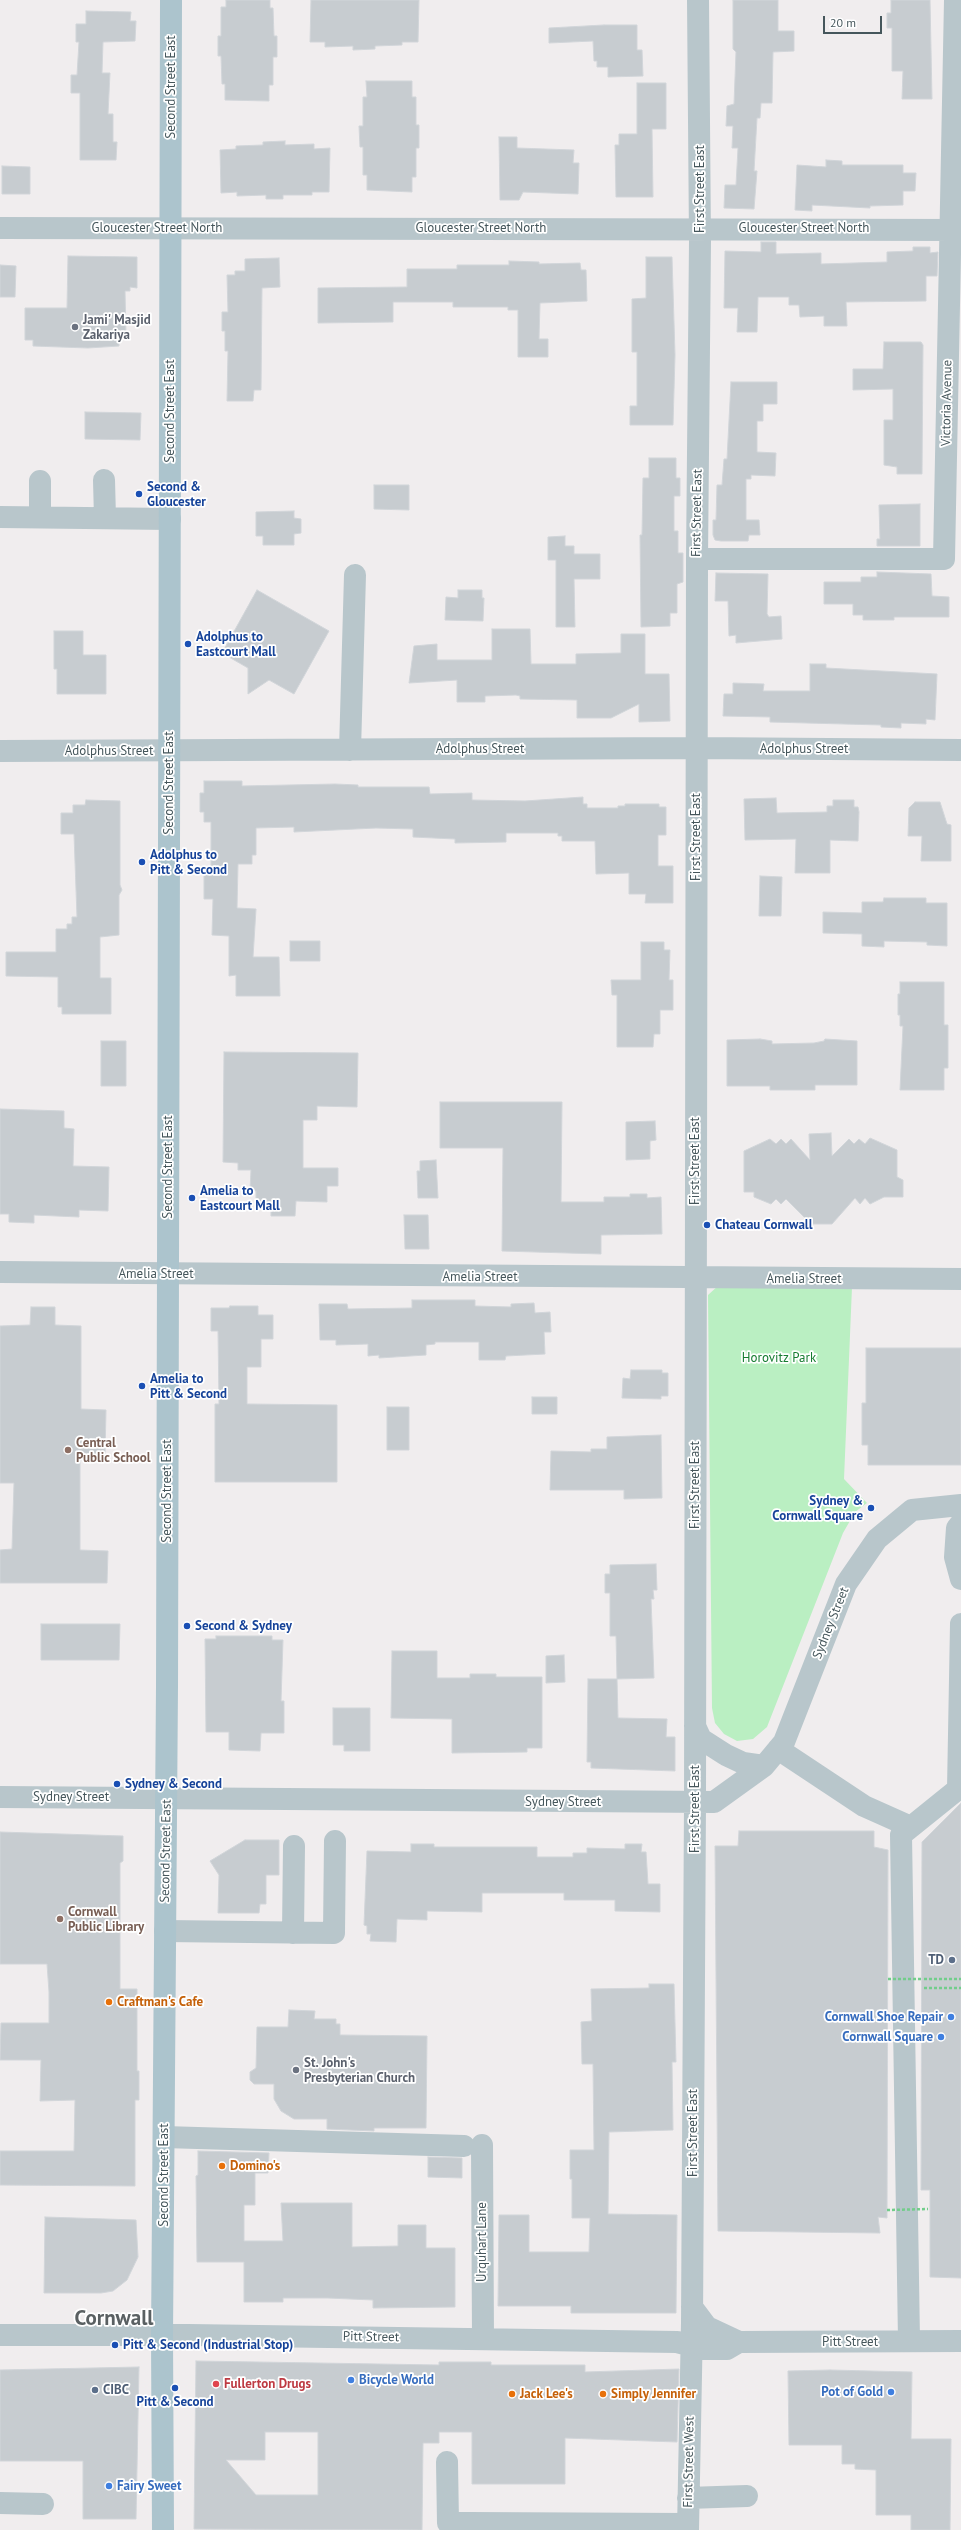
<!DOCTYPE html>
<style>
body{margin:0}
#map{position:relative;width:961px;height:2530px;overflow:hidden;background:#f0edee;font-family:"PT Sans",sans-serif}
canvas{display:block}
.scale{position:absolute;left:823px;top:16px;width:59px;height:18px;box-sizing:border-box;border:2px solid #45565b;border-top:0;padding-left:5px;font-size:12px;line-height:14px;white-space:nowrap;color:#45565b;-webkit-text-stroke:3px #fff;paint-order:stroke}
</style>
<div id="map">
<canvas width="961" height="2530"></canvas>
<div class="scale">20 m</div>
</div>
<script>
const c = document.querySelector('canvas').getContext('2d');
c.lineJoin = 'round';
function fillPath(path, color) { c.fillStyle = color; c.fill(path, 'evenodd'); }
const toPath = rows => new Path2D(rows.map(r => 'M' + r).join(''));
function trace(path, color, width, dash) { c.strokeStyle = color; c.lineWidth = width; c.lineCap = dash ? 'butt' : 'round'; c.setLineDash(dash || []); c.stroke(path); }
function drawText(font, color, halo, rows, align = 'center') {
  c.font = font + ' "PT Sans",sans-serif'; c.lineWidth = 3.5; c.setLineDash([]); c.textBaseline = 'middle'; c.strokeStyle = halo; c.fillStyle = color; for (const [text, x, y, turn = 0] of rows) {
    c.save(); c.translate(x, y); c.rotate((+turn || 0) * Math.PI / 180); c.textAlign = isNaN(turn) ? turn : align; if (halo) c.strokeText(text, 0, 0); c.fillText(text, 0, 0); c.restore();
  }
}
fillPath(toPath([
 [719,1285,852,1287,844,1479,867,1503,855,1512,843,1533,767,1727,753,1739,737,1741,724,1734,715,1723,712,1708,708,1295]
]), '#baefc2');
const building = toPath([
 [226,0,270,0,270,8,273,8,274,36,277,36,277,57,273,57,273,85,269,85,269,101,225,100,225,84,222,84,221,56,218,56,218,36,221,36,221,7,226,7,226,0],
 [311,0,419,0,418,42,402,42,402,45,375,46,375,49,353,50,353,46,325,47,325,42,310,42,311,0],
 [733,0,778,0,778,31,794,31,794,51,773,52,772,103,761,103,760,118,757,118,754,171,757,171,754,209,724,208,725,185,736,185,738,148,732,148,733,126,726,126,727,106,734,104,736,52,733,49,733,0],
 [891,0,930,0,932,99,902,99,903,71,892,71,892,28,887,28,887,13,891,13,891,0],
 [86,11,131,12,130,21,136,21,135,41,103,42,102,73,110,73,108,114,113,114,113,142,117,142,116,160,80,160,80,93,71,93,71,75,77,75,79,42,76,42,76,24,86,24,86,11],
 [604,25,637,25,637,50,642,50,643,76,608,77,608,67,597,67,597,61,594,61,593,41,549,43,549,28,604,25],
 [366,81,412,81,412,97,416,97,416,125,419,125,419,148,416,148,416,177,412,177,412,192,367,190,367,175,363,175,363,147,360,147,359,126,363,126,363,97,367,97,366,81],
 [637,83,666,83,666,129,652,129,653,197,616,197,615,145,619,145,619,134,637,134,637,83],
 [499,137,517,137,517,148,574,150,573,163,579,163,578,194,523,192,519,200,500,200,499,137],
 [285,141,285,145,314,144,314,149,330,148,329,192,312,192,312,195,283,195,283,199,266,199,266,195,237,196,237,192,221,193,220,150,236,149,236,146,263,145,263,142,285,141],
 [826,160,842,161,842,165,903,165,903,173,916,173,915,191,903,191,903,205,870,206,870,208,812,205,812,211,795,210,797,165,826,167,826,160],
 [2,166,30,167,30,194,2,194,2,166],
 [761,242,776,242,776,254,821,253,821,264,887,262,887,252,913,251,913,247,930,247,930,253,938,252,937,276,926,276,926,301,846,302,847,326,824,326,824,316,800,317,799,305,789,305,789,297,758,297,757,332,737,332,738,308,724,308,725,251,761,252,761,242],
 [68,256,137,257,137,288,130,287,130,291,125,291,126,334,119,334,119,346,88,348,33,346,33,340,25,340,25,308,67,308,68,256],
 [646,257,672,257,675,355,673,425,630,425,630,406,637,406,637,352,632,352,632,299,646,298,646,257],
 [279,258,280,287,262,288,261,390,254,390,253,401,227,401,228,351,225,351,225,331,222,331,222,312,228,312,227,275,235,275,235,271,245,271,245,259,279,258],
 [509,261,539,262,539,264,580,263,581,270,586,270,587,301,540,303,539,339,548,339,548,357,518,357,518,310,508,310,508,307,453,307,453,302,393,302,393,322,318,323,318,288,407,287,407,269,457,269,457,265,509,265,509,261],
 [0,265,16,266,15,297,0,297,0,265],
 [884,342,921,342,923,345,922,474,897,474,897,467,884,465,884,420,893,420,893,389,853,390,853,369,883,369,884,342],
 [731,382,777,382,777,404,763,404,763,421,757,421,757,452,776,453,775,476,751,475,751,479,746,479,746,520,759,520,760,535,749,535,748,541,721,541,715,540,713,535,713,520,716,520,717,485,722,485,724,459,727,459,731,382],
 [85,412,141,413,140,440,85,439,85,412],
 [649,458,676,458,676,478,680,478,680,496,674,496,674,531,678,531,678,553,683,553,683,582,677,584,677,613,670,613,670,626,641,627,640,535,642,535,643,478,649,478,649,458],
 [374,485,409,485,409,510,374,509,374,485],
 [920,504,920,546,877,546,877,539,880,539,879,505,920,504],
 [294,511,294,518,301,519,301,533,294,534,294,545,263,545,263,536,256,536,256,512,294,511],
 [565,536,565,546,574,546,574,554,600,554,600,579,574,579,575,627,556,627,556,560,548,560,548,537,565,536],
 [877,572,931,574,932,596,949,597,949,617,894,617,894,620,863,620,863,615,853,615,853,604,824,604,824,582,861,582,861,577,877,577,877,572],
 [716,573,768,574,767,614,769,617,781,616,782,639,736,643,736,635,729,636,728,601,715,601,716,573],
 [257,590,329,631,294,694,269,680,248,694,248,668,222,653,257,590],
 [458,590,482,590,482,598,484,598,483,621,445,620,446,597,458,598,458,590],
 [492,629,530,629,531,664,576,664,576,654,621,653,621,634,645,634,645,674,669,674,670,721,639,722,639,704,611,718,577,718,577,700,520,699,520,696,516,695,485,696,485,702,457,702,457,680,409,683,414,646,437,644,437,660,492,660,492,629],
 [54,631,83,631,83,655,106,655,106,694,57,694,57,669,54,669,54,631],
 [810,664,826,664,826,668,937,674,935,720,926,719,926,724,901,723,901,728,881,727,881,725,770,722,770,717,723,716,724,694,733,694,733,683,764,684,763,691,810,691,810,664],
 [204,781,242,781,242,786,335,784,358,785,358,787,429,787,430,794,472,793,472,800,525,801,583,797,583,804,587,804,587,808,618,808,618,806,625,806,625,804,659,804,659,807,666,807,666,835,658,835,658,866,673,866,673,903,645,903,646,894,629,894,629,873,596,874,595,841,562,841,562,836,558,836,558,833,506,833,506,842,455,843,455,839,413,837,413,829,376,828,294,832,294,827,256,828,256,855,252,855,252,864,238,864,237,908,256,909,253,957,279,957,280,996,236,996,236,975,229,976,229,936,212,935,213,899,204,899,204,868,211,868,211,822,204,822,204,812,200,812,200,793,204,793,204,781],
 [776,798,777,813,827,812,827,806,833,806,833,800,854,800,854,807,858,807,859,812,858,841,830,840,830,873,795,873,796,839,745,840,744,799,776,798],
 [86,800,120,801,120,885,122,890,119,895,119,935,100,937,100,978,111,978,111,1014,62,1014,62,1007,58,1007,58,977,6,976,6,952,56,952,56,929,67,929,67,924,72,924,72,917,77,917,74,834,61,834,61,813,73,813,73,805,85,805,86,800],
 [915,802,940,802,947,824,951,825,951,861,921,861,922,836,908,836,909,808,915,802],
 [760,876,782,877,781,916,759,916,760,876],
 [884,898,926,898,926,903,947,903,947,946,927,945,927,942,884,941,884,947,862,946,862,934,823,933,823,912,862,913,862,902,883,902,884,898],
 [290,941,320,941,320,961,290,961,290,941],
 [641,942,664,942,664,950,670,950,669,980,673,980,673,1010,660,1010,660,1034,654,1034,653,1047,617,1047,617,995,612,995,611,980,641,980,641,942],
 [900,982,944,982,944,1025,948,1025,948,1068,944,1068,944,1090,900,1090,903,1026,900,1026,900,1015,898,1015,898,994,900,994,900,982],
 [760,1039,772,1041,772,1044,814,1043,824,1041,825,1039,857,1041,857,1085,815,1085,815,1090,770,1090,770,1086,727,1086,727,1040,760,1039],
 [101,1041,126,1041,126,1086,101,1086,101,1041],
 [224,1052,358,1053,357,1107,317,1106,317,1120,303,1120,303,1168,338,1168,338,1186,327,1186,327,1202,296,1201,295,1216,271,1216,271,1206,256,1206,256,1191,250,1191,251,1170,238,1170,238,1163,223,1162,224,1052],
 [440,1102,562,1102,561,1202,604,1202,604,1197,630,1197,630,1194,647,1194,647,1198,661,1197,662,1234,601,1235,601,1254,502,1251,503,1148,440,1148,440,1102],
 [0,1109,64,1111,64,1128,74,1129,73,1166,109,1167,108,1211,79,1210,79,1217,34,1215,34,1223,9,1222,9,1214,0,1214,0,1109],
 [655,1121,656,1140,650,1141,650,1159,626,1160,626,1122,655,1121],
 [831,1133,832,1156,849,1139,854,1144,859,1139,865,1144,870,1138,897,1150,897,1177,903,1180,903,1197,884,1197,870,1204,865,1198,860,1204,855,1198,832,1224,805,1224,805,1218,786,1199,781,1204,776,1199,771,1204,754,1197,754,1192,744,1192,744,1151,770,1139,776,1144,781,1139,786,1144,791,1139,810,1160,809,1134,831,1133],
 [436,1160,438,1198,418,1198,417,1171,420,1171,420,1161,436,1160],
 [404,1215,428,1215,429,1249,405,1249,404,1215],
 [412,1300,475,1300,475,1306,511,1307,511,1304,534,1303,535,1313,550,1312,551,1332,544,1332,545,1354,506,1356,505,1360,479,1360,479,1342,435,1342,435,1344,426,1345,426,1355,379,1358,379,1355,368,1356,368,1344,336,1345,336,1340,320,1340,319,1304,347,1304,348,1309,412,1308,412,1300],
 [230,1306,258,1306,258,1315,273,1315,273,1339,261,1339,261,1367,247,1367,247,1404,337,1405,337,1482,215,1482,215,1404,219,1404,218,1331,211,1331,211,1308,229,1308,230,1306],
 [31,1307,55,1307,55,1325,81,1326,81,1409,106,1410,105,1455,80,1457,80,1550,108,1551,107,1583,0,1583,0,1550,12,1549,14,1483,0,1483,0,1326,30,1325,31,1307],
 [866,1348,961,1348,961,1465,868,1465,868,1445,862,1445,862,1403,866,1403,866,1348],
 [631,1370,662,1370,662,1373,668,1373,668,1396,661,1396,661,1399,622,1398,623,1378,630,1379,631,1370],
 [532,1397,557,1397,557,1414,532,1414,532,1397],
 [387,1407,409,1407,409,1450,387,1450,387,1407],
 [661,1435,662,1498,624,1499,624,1490,550,1490,551,1451,591,1452,591,1449,607,1449,607,1437,661,1435],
 [656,1564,657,1590,653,1590,654,1599,651,1599,654,1678,617,1679,616,1636,610,1636,610,1593,605,1593,605,1574,610,1574,610,1565,656,1564],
 [41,1624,120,1624,119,1660,41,1660,41,1624],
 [216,1636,272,1636,272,1640,283,1640,281,1701,284,1701,284,1733,261,1733,260,1751,229,1750,229,1732,206,1732,205,1639,216,1639,216,1636],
 [392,1651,437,1651,437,1678,470,1678,470,1674,496,1674,496,1677,542,1677,542,1748,527,1748,527,1752,452,1753,452,1719,391,1718,392,1651],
 [564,1655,565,1682,546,1683,546,1656,564,1655],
 [588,1679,617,1679,618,1718,667,1719,666,1737,675,1737,675,1771,591,1768,591,1762,587,1762,588,1679],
 [333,1708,370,1708,370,1751,344,1751,344,1745,333,1745,333,1708],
 [961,1803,961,2278,930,2277,930,2190,921,2190,922,1842,961,1803],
 [739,1831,874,1831,874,1847,888,1850,887,2218,878,2217,880,2233,718,2231,715,1846,738,1846,739,1831],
 [0,1832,123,1836,123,1861,120,1863,120,1989,137,1989,137,2071,139,2071,139,2100,135,2100,135,2186,0,2185,0,2151,74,2151,75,2100,40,2101,41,2060,0,2060,1,2023,49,2023,49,1992,47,1964,0,1964,0,1832],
 [245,1840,279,1840,279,1875,266,1875,266,1904,260,1904,259,1913,218,1913,219,1875,210,1861,245,1840],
 [411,1844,434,1844,434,1847,537,1847,537,1857,573,1857,573,1853,587,1853,587,1848,625,1849,625,1844,642,1844,641,1852,646,1852,648,1884,660,1884,660,1912,615,1911,615,1900,564,1900,564,1893,482,1893,482,1912,427,1911,427,1920,397,1919,396,1942,370,1941,371,1934,367,1934,367,1926,364,1925,367,1851,411,1852,411,1844],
 [649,1984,674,1984,676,2062,672,2062,673,2130,609,2132,608,2214,677,2215,676,2313,571,2313,571,2306,498,2306,499,2215,529,2215,529,2252,589,2252,590,2218,572,2218,572,2179,570,2179,570,2150,594,2150,593,2064,582,2064,581,2022,592,2021,591,1989,649,1988,649,1984],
 [289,2010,315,2011,314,2019,336,2019,336,2024,340,2024,340,2035,427,2036,426,2128,374,2128,374,2131,327,2129,327,2119,294,2119,281,2111,274,2099,274,2084,254,2084,250,2080,250,2072,256,2068,257,2027,288,2027,289,2010],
 [198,2151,269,2153,268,2173,255,2173,255,2205,244,2205,244,2241,283,2241,281,2203,352,2203,352,2247,398,2246,398,2225,426,2225,426,2248,455,2248,455,2307,373,2308,373,2300,328,2298,283,2298,283,2302,244,2302,244,2262,197,2262,196,2176,198,2175,198,2151],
 [428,2157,462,2158,462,2178,428,2177,428,2157],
 [45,2217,136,2220,138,2257,127,2280,113,2291,101,2293,44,2293,45,2217],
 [196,2361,439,2365,439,2362,491,2362,491,2365,585,2365,585,2372,679,2369,677,2442,565,2438,565,2484,472,2484,472,2432,439,2432,439,2443,423,2443,422,2530,194,2529,196,2361],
 [265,2432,318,2432,318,2495,256,2495,226,2460,265,2460,265,2432],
 [139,2367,136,2519,83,2519,83,2461,0,2461,0,2370,139,2367],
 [830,2370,912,2372,911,2439,951,2439,950,2530,911,2530,911,2515,876,2515,876,2470,855,2469,855,2464,842,2464,842,2445,789,2445,788,2371,830,2370]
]);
fillPath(building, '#c7ccd0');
trace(building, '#d1d5d9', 1);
trace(toPath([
 [924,1979,961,1979],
 [924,1988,961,1988]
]), '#72cd8b', 2.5, [3, 2]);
trace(toPath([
 [0,228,961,230],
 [104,480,105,518],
 [0,517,170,519],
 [40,517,40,481],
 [697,559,944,559,955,0],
 [350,750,355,575],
 [0,751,696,748,961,750],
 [0,1272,961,1279],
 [961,1523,957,1528,955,1557,961,1579],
 [695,1726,701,1739,726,1755,743,1763,764,1766],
 [778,1749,864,1806,911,1827],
 [0,1797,714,1802,764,1766,784,1742,846,1584,877,1539,912,1510,961,1505],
 [165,1931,334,1933,335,1841],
 [293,1933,294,1846],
 [164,2137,464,2146],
 [482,2145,483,2339],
 [692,2307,707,2327,739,2342,961,2341],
 [0,2335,189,2335,677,2342,704,2349,727,2349,739,2342],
 [909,2341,901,1835,958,1789,961,1624],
 [447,2462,448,2523,468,2523],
 [688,2498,747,2496],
 [0,2503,43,2504],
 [468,2530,468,2523,688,2524],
 [688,2530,692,2323,695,1802,697,559,700,241,698,0]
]), '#b8c6cb', 22);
trace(toPath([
 [163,2530,162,2335,167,1686,171,0]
]), '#acc4cd', 22);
trace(toPath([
 [888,1979,921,1979],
 [887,2210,928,2209]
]), '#72cd8b', 2.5, [3, 2]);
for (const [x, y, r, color] of [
 [75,327,4,"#6b7280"],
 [139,494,4,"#1a4fb4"],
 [188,644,4,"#1a4fb4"],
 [142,862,4,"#1a4fb4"],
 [192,1198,4,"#1a4fb4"],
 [707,1225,4,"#1a4fb4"],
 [142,1386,4,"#1a4fb4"],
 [68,1450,4,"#8d6e63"],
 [871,1508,4,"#1a4fb4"],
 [187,1626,4,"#1a4fb4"],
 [117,1784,4,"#1a4fb4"],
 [60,1919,4,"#8d6e63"],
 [952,1960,4,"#5c6f8a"],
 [109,2002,4,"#e8710a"],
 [951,2017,4,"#3f7fe0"],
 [941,2037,4,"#3f7fe0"],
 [296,2070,4,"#6b7280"],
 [222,2166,4,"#e8710a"],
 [115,2345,4,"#1a4fb4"],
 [351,2380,4,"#3f7fe0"],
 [216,2384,4,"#e0444e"],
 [175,2388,4,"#1a4fb4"],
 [95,2390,4,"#5c6f8a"],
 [891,2392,4,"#3f7fe0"],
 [512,2394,4,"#e8710a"],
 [603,2394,4,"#e8710a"],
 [109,2486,4,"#3f7fe0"]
]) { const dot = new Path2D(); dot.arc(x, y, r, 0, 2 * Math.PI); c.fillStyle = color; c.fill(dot); trace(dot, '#fff', 1.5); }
drawText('13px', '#45565b', '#fff', [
 ["Second Street East",171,87,-90],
 ["First Street East",700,189,-90],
 ["Gloucester Street North",157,228],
 ["Gloucester Street North",481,228],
 ["Gloucester Street North",804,228],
 ["Victoria Avenue",947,403,-89],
 ["Second Street East",170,411,-90],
 ["First Street East",697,513,-89],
 ["Adolphus Street",480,749],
 ["Adolphus Street",804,749],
 ["Adolphus Street",109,751],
 ["Second Street East",169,783,-90],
 ["First Street East",696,837,-90],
 ["First Street East",695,1161,-90],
 ["Second Street East",168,1167,-90],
 ["Amelia Street",156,1274],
 ["Amelia Street",480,1277],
 ["Amelia Street",804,1279],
 ["First Street East",695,1485,-90],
 ["Second Street East",167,1491,-90],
 ["Sydney Street",831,1623,-68],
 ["Sydney Street",71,1797],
 ["Sydney Street",563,1802],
 ["First Street East",695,1809,-90],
 ["Second Street East",166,1851,-89],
 ["First Street East",693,2133,-90],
 ["Second Street East",164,2175,-90],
 ["Urquhart Lane",482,2242,-90],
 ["Pitt Street",371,2337,1],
 ["Pitt Street",850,2342],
 ["First Street West",689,2462,-89]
]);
drawText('bold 13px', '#5b616d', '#fff', [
 ["Jami' Masjid",83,320],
 ["Zakariya",83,335],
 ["St. John's",304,2063],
 ["Presbyterian Church",304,2078]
], 'left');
drawText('bold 13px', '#164399', '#fff', [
 ["Second &",147,487],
 ["Gloucester",147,502],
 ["Adolphus to",196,637],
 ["Eastcourt Mall",196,652],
 ["Adolphus to",150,855],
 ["Pitt & Second",150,870],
 ["Amelia to",200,1191],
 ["Eastcourt Mall",200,1206],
 ["Chateau Cornwall",715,1225],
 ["Amelia to",150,1379],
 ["Pitt & Second",150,1394],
 ["Sydney &",863,1501,"right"],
 ["Cornwall Square",863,1516,"right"],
 ["Second & Sydney",195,1626],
 ["Sydney & Second",125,1784],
 ["Pitt & Second (Industrial Stop)",123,2345],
 ["Pitt & Second",175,2402,"center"]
], 'left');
drawText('13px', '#167c31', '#fff', [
 ["Horovitz Park",779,1358]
]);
drawText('bold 13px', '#785e54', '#fff', [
 ["Central",76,1443],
 ["Public School",76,1458],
 ["Cornwall",68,1912],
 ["Public Library",68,1927]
], 'left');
drawText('bold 13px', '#4e5e75', '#fff', [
 ["TD",944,1960],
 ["CIBC",103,2390,"left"]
], 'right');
drawText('bold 13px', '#c56008', '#fff', [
 ["Craftman's Cafe",117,2002],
 ["Domino's",230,2166],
 ["Jack Lee's",520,2394],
 ["Simply Jennifer",611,2394]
], 'left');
drawText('bold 13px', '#366cbe', '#fff', [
 ["Cornwall Shoe Repair",943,2017],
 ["Cornwall Square",933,2037],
 ["Bicycle World",359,2380,"left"],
 ["Pot of Gold",883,2392],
 ["Fairy Sweet",117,2486,"left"]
], 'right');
drawText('bold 13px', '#be3a42', '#fff', [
 ["Fullerton Drugs",224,2384]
], 'left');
drawText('bold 21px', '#5a6062', '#fff', [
 ["Cornwall",114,2319]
]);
</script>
